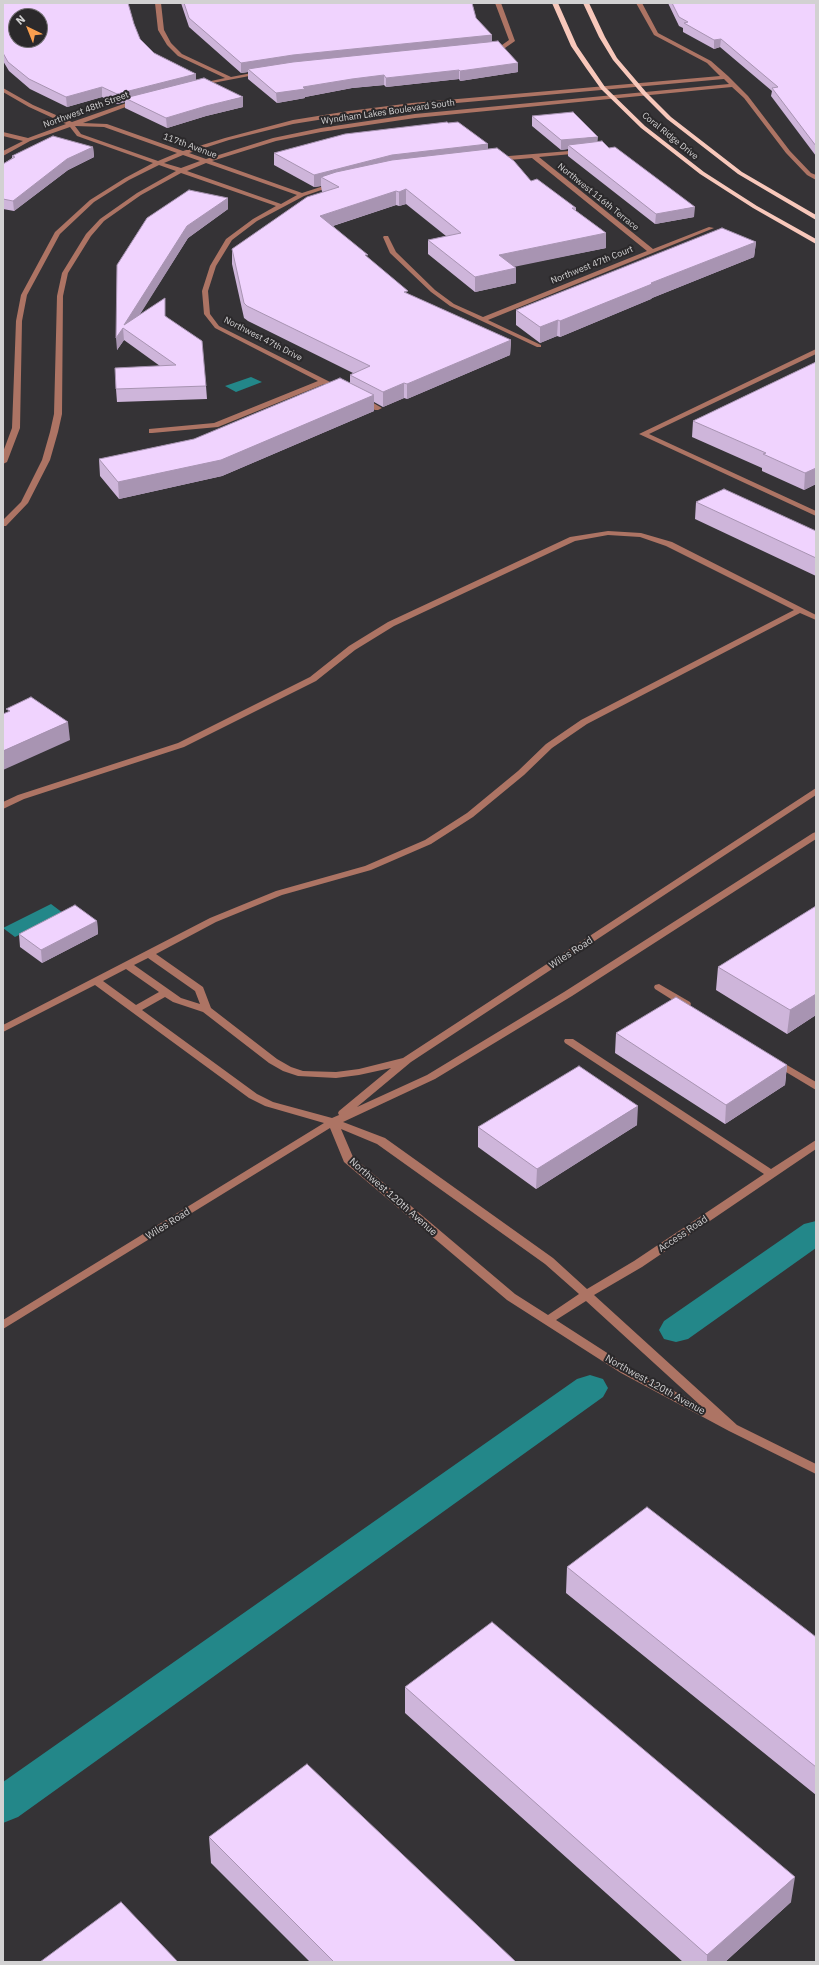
<!DOCTYPE html>
<style>
body{margin:0}
#map{position:relative;width:819px;height:1965px;overflow:hidden;background:#353336;font-family:"IBM Plex Sans",sans-serif}
canvas{display:block}
.frame{position:absolute;inset:0;border:4px solid #d2d1d2;pointer-events:none}
.north{position:absolute;left:8px;top:8px;width:40px;height:40px;box-sizing:border-box;background:#2b292b;border:1px solid #6e6c6e;border-radius:50%;rotate:317deg;font-size:11px;font-weight:700;line-height:16px;text-align:center;color:#d2d1d2}
.north::after{content:'';display:block;margin:auto;width:14px;height:18px;background:#fa9f4f;clip-path:polygon(50% 0,100% 100%,50% 72%,0 100%)}
</style>
<div id="map">
<canvas width="819" height="1965"></canvas>
<div class="frame"></div>
<div class="north">N</div>
</div>
<script>
const c = document.querySelector('canvas').getContext('2d');
c.lineJoin = 'round';
function fillPath(path, color) { c.fillStyle = color; c.fill(path, 'evenodd'); }
const toPath = rows => new Path2D(rows.map(r => 'M' + r).join(''));
function trace(path, color, width, dash) { c.strokeStyle = color; c.lineWidth = width; c.lineCap = dash ? 'butt' : 'round'; c.setLineDash(dash || []); c.stroke(path); }
function drawText(font, color, halo, rows, align = 'center') {
  c.font = font + ' "IBM Plex Sans",sans-serif'; c.lineWidth = 4; c.setLineDash([]); c.textBaseline = 'middle'; c.strokeStyle = halo; c.fillStyle = color; for (const [text, x, y, turn = 0] of rows) {
    c.save(); c.translate(x, y); c.rotate((+turn || 0) * Math.PI / 180); c.textAlign = isNaN(turn) ? turn : align; if (halo) c.strokeText(text, 0, 0); c.fillText(text, 0, 0); c.restore();
  }
}
fillPath(toPath([
 [251,377,262,382,236,392,225,386],
 [51,904,63,913,15,937,3,928]
]), '#238789');
fillPath(toPath([
 [816,1221,816,1248,688,1339,676,1342,664,1339,659,1330,664,1321,804,1224,816,1221],
 [590,1375,603,1379,608,1388,603,1397,18,1817,3,1823,3,1782,577,1379,590,1375]
]), '#238789');
fillPath(toPath([
 [155,3,161,3,164,30,171,43,182,54,231,77,262,71,265,73,197,86,197,84,225,78,178,56,167,45,158,30,155,3],
 [495,3,501,3,515,41,505,48,490,50,488,49,488,47,502,45,509,40,495,3],
 [636,3,642,3,658,33,711,61,728,76,748,96,790,151,811,173,816,175,816,180,807,175,786,153,744,98,732,87,415,118,321,132,276,141,212,161,302,193,333,183,336,185,304,196,257,221,232,240,216,266,208,291,210,314,219,326,344,389,337,391,324,384,218,427,152,433,149,433,149,429,214,423,318,381,215,328,204,314,202,291,210,266,226,239,253,219,276,206,181,173,141,195,104,221,91,236,68,273,63,296,62,414,58,432,50,460,28,503,6,526,3,526,3,520,21,502,42,460,50,432,54,414,57,296,62,273,86,234,100,219,137,193,176,171,159,165,129,180,94,202,60,234,27,295,22,321,20,428,7,462,3,464,3,452,12,428,16,321,21,295,55,232,90,200,125,178,153,163,77,136,70,127,30,141,3,156,3,151,23,141,3,136,3,132,28,138,66,124,29,107,3,92,3,88,33,105,72,122,135,100,139,100,139,102,83,123,107,124,183,151,225,138,293,120,349,111,412,103,720,76,707,63,654,35,636,3],
 [724,79,729,84,415,114,321,128,273,138,206,159,189,153,229,140,293,124,349,115,412,107,724,79],
 [75,126,104,127,177,153,158,161,81,134,75,126],
 [183,155,200,161,181,168,164,163,183,155],
 [206,163,297,195,281,204,187,171,206,163],
 [581,150,583,151,583,153,539,157,653,249,709,227,714,228,488,320,541,345,541,347,537,347,450,306,431,292,390,253,383,237,384,236,388,236,396,252,435,290,454,304,483,317,647,251,532,158,497,161,494,159,497,157,581,150],
 [816,349,816,354,649,434,816,511,816,516,639,434,816,349],
 [359,398,365,398,382,408,378,410,375,410,359,402,359,398],
 [608,531,641,533,672,542,816,615,816,620,800,613,587,724,552,748,524,775,473,817,431,844,371,870,282,895,216,922,156,954,203,987,211,1008,277,1059,291,1067,303,1071,336,1072,359,1069,403,1058,816,788,816,795,411,1062,357,1107,427,1075,564,992,813,833,816,832,816,839,572,996,435,1079,343,1122,385,1138,553,1258,587,1289,634,1261,764,1174,565,1043,564,1041,565,1039,573,1039,771,1169,816,1140,816,1149,642,1267,594,1295,737,1425,816,1464,816,1474,729,1431,621,1373,507,1300,344,1162,330,1128,3,1329,3,1320,324,1123,265,1106,249,1098,95,985,3,1032,3,1025,210,918,276,891,365,866,425,840,467,813,518,771,546,744,581,720,794,610,666,546,640,537,608,535,575,541,394,626,355,650,316,681,184,747,24,799,3,809,3,802,18,795,178,743,310,677,349,646,388,622,570,537,608,531],
 [148,958,195,991,200,1004,181,998,134,965,148,958],
 [126,969,159,992,136,1005,103,981,126,969],
 [165,997,173,1002,203,1012,269,1063,283,1071,298,1076,336,1078,359,1075,391,1068,339,1111,338,1113,339,1115,332,1118,273,1102,257,1094,142,1010,165,997],
 [341,1129,377,1144,545,1264,579,1294,548,1315,515,1294,353,1157,341,1129],
 [586,1301,700,1405,629,1367,556,1320,586,1301],
 [659,984,690,1002,691,1004,690,1006,682,1006,655,989,654,987,655,985,659,984],
 [775,1058,816,1082,816,1090,771,1063,770,1061,775,1058]
]), '#ad7464');
fillPath(toPath([
 [552,3,558,3,577,46,605,87,645,126,704,172,757,206,816,239,816,244,753,208,700,174,641,128,601,89,586,68,571,46,552,3],
 [583,3,589,3,605,37,617,58,646,92,671,117,742,172,816,215,816,220,738,174,667,119,642,94,613,60,599,37,583,3]
]), '#f8c8bb');
fillPath(toPath([
 [3,3,134,24,140,39,154,53,196,80,243,107,206,116,167,128,125,108,125,102,117,104,102,97,67,107,30,89,9,71,3,61],
 [181,3,472,3,476,18,492,42,518,63,518,72,460,81,459,79,386,87,384,85,352,88,305,97,305,98,277,103,248,79,248,72,241,73,189,27],
 [668,3,816,3,816,156,771,96,772,91,720,47,714,49,683,32,683,28,679,26],
 [532,116,597,142,609,148,694,217,655,224,568,156,568,149,561,150,532,126],
 [448,123,488,149,531,181,576,208,576,211,606,233,606,248,514,266,516,283,475,292,428,254,428,240,446,236,406,204,399,206,396,205,333,226,408,294,511,340,510,355,407,399,404,398,383,407,374,402,374,411,222,476,119,499,100,476,99,459,194,439,350,383,350,375,353,373,248,321,244,318,232,264,232,249,323,192,322,192,321,186,314,187,274,165,274,153],
 [93,147,94,157,68,170,14,211,3,209,3,164,12,158,12,156],
 [228,198,228,209,188,238,139,315,166,316,206,386,207,399,117,402,116,389,160,366,124,340,117,350,117,265],
 [756,242,754,257,652,298,651,299,560,337,557,336,540,343,516,325,516,310],
 [816,362,816,484,804,490,762,471,762,468,692,437,693,421],
 [696,502,816,531,816,576,695,519],
 [816,906,816,1015,787,1034,716,990,718,967],
 [97,921,98,934,42,963,20,947,19,934],
 [616,1033,787,1065,785,1085,725,1124,615,1053],
 [637,1125,536,1189,478,1147,478,1127],
 [567,1567,816,1637,816,1795,566,1593],
 [405,1687,791,1902,725,1962,683,1962,405,1713],
 [209,1837,516,1962,310,1962,211,1863]
]), '#ceb5da');
fillPath(toPath([
 [492,35,492,45,248,69,248,72,241,73,241,63,293,55],
 [721,39,720,47,714,49,714,40],
 [518,63,518,72,460,81,460,71],
 [459,70,459,79,386,87,386,78],
 [196,74,196,83,125,98,125,102,117,104,117,94],
 [384,75,384,85,352,88,305,97,305,98,277,103,276,93,303,87,352,79],
 [102,87,102,97,67,107,66,97],
 [243,97,243,107,206,116,167,128,166,118,206,106],
 [598,137,597,147,568,145,568,149,561,150,561,140],
 [488,144,488,156,321,177,321,186,314,187,314,175,392,155],
 [93,147,94,157,68,170,14,211,13,201,67,159],
 [406,189,406,204,399,206,399,192],
 [396,191,396,205,320,230,320,216],
 [228,198,228,209,188,238,129,332,124,325,187,226],
 [695,207,694,217,655,224,656,214],
 [606,233,606,248,499,270,499,255],
 [756,242,754,257,652,298,651,299,560,337,560,321,651,283],
 [516,268,516,283,475,292,475,277],
 [558,320,557,336,540,343,540,327],
 [123,328,124,340,117,350,116,338],
 [511,340,510,355,407,399,407,384],
 [404,383,404,398,383,407,383,392],
 [374,395,374,411,222,476,119,499,118,482],
 [816,468,816,484,804,490,805,473],
 [68,722,70,740,3,770,3,751],
 [97,921,98,934,42,963,41,950],
 [816,994,816,1015,787,1034,790,1010],
 [787,1065,785,1085,725,1124,726,1105],
 [638,1106,637,1125,536,1189,537,1169],
 [795,1877,791,1902,725,1962,707,1962,707,1955]
]), '#a894b2');
const building = toPath([
 [3,3,128,3,134,24,140,39,154,53,196,74,117,94,102,87,66,97,29,79,8,62,3,53,3,3],
 [16,16,40,16,40,40,16,40,16,16],
 [184,3,472,3,476,18,492,35,293,55,241,63,189,18,184,3],
 [672,3,816,3,816,146,772,88,778,87,721,39,714,40,684,23,688,22,679,17,672,3],
 [498,41,518,63,460,71,459,70,386,78,384,75,352,79,303,87,305,89,276,93,248,69,293,62,498,41],
 [204,78,243,97,206,106,166,118,125,98,204,78],
 [573,112,598,137,561,140,532,116,573,112],
 [447,122,448,123,458,122,488,144,392,155,314,175,274,153,345,134,447,122],
 [53,136,93,147,67,159,13,201,3,199,3,164,15,157,12,156,53,136],
 [602,141,609,148,615,147,695,207,656,214,568,145,602,141],
 [497,148,514,161,531,181,537,179,576,208,572,208,606,233,499,255,516,268,475,277,428,240,461,233,406,189,399,192,396,191,320,216,368,255,365,255,408,291,404,292,511,340,407,384,404,383,383,392,350,375,370,366,247,306,244,303,232,249,307,197,339,187,321,177,336,172,392,160,497,148],
 [189,190,228,198,187,226,124,325,165,298,165,316,202,341,206,386,116,389,115,368,176,365,123,328,116,338,117,265,147,218,189,190],
 [722,228,756,242,651,283,652,284,560,321,558,320,540,327,516,310,722,228],
 [816,362,816,468,805,473,763,454,766,453,693,421,816,362],
 [340,378,374,395,221,460,118,482,99,459,194,439,340,378],
 [724,489,816,531,816,558,696,502,724,489],
 [31,697,68,722,3,751,3,714,10,711,6,709,31,697],
 [75,905,97,921,41,950,19,934,75,905],
 [816,906,816,994,790,1010,718,967,816,906],
 [676,997,787,1065,726,1105,616,1033,676,997],
 [579,1066,638,1106,537,1169,478,1127,579,1066],
 [647,1507,816,1637,816,1767,567,1567,647,1507],
 [492,1622,795,1877,707,1955,405,1687,492,1622],
 [307,1764,516,1962,334,1962,209,1837,307,1764],
 [121,1902,178,1962,40,1962,121,1902]
]);
fillPath(building, '#f0d3fe');
trace(building, '#a894b2', 1);
drawText('9px', '#d2d1d2', '#2b292b', [
 ["Northwest 48th Street",86,110,-20],
 ["Wyndham Lakes Boulevard South",388,112,-8],
 ["Coral Ridge Drive",670,136,39],
 ["117th Avenue",190,146,20],
 ["Northwest 116th Terrace",598,197,39],
 ["Northwest 47th Court",592,265,-22],
 ["Northwest 47th Drive",263,339,27]
]);
drawText('10px', '#d2d1d2', '#2b292b', [
 ["Wiles Road",571,953,-33],
 ["Northwest 120th Avenue",393,1197,41],
 ["Wiles Road",168,1224,-32],
 ["Access Road",683,1234,-34],
 ["Northwest 120th Avenue",655,1385,29]
]);
</script>
